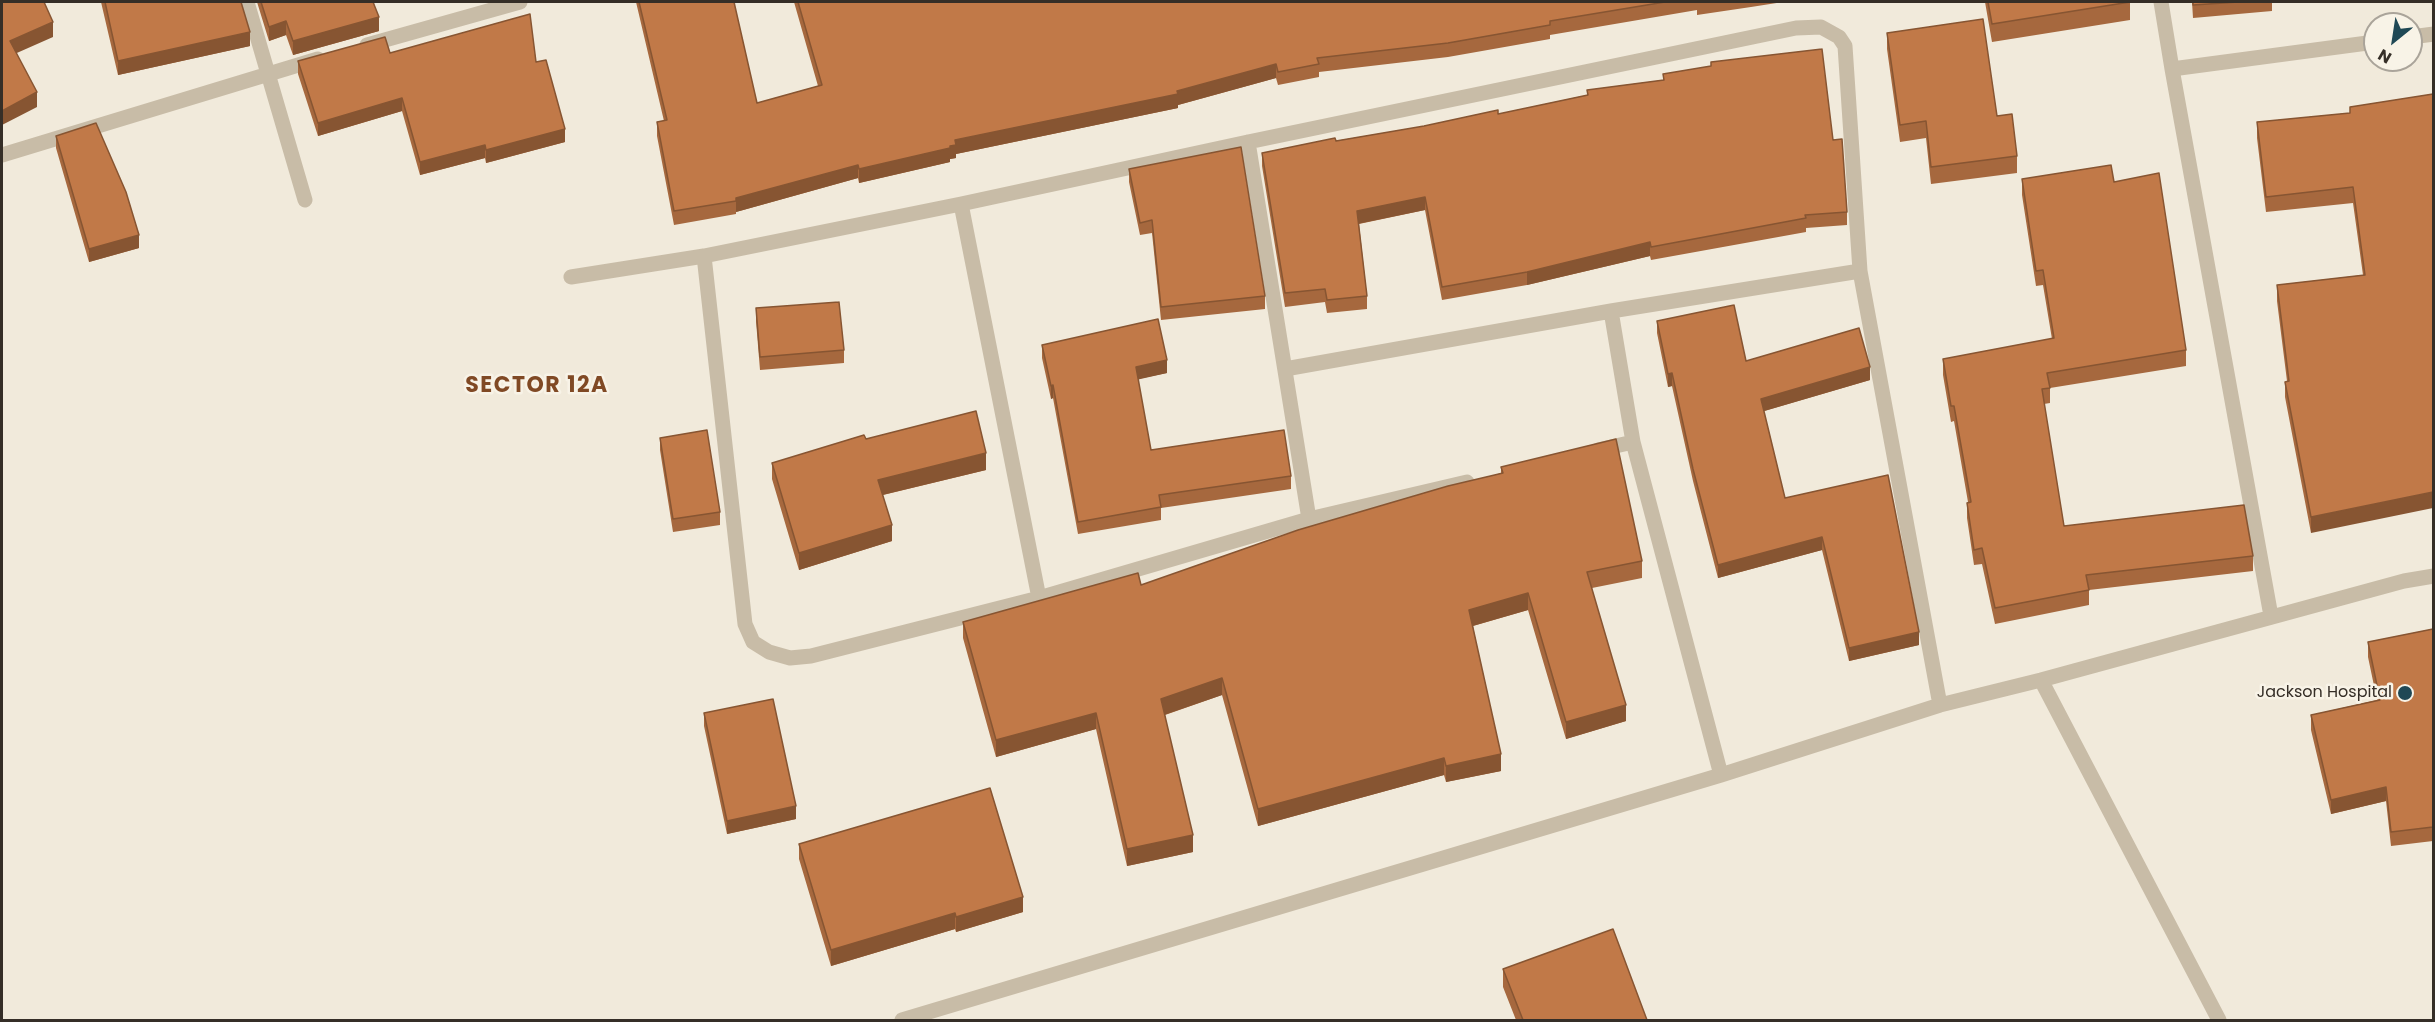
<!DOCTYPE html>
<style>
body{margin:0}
#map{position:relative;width:2435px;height:1022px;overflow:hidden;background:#f1eadb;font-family:Poppins,sans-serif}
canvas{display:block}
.frame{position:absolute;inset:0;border:3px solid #352e27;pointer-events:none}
.north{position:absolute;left:2363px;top:12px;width:60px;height:60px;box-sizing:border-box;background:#f8f3e7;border:2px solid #aaa49a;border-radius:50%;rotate:210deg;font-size:16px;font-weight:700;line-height:24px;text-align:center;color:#352e27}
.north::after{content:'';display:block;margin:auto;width:21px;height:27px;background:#1f4855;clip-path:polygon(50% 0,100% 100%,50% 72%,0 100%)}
</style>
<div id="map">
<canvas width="2435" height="1022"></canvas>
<div class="frame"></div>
<div class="north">N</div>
</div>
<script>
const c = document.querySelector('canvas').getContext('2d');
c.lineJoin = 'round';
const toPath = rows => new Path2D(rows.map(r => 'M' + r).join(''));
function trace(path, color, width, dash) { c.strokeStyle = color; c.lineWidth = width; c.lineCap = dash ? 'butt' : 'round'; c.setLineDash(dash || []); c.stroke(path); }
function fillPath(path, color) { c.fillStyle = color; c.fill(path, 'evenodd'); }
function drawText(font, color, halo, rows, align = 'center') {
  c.font = font + ' Poppins,sans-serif'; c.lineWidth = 5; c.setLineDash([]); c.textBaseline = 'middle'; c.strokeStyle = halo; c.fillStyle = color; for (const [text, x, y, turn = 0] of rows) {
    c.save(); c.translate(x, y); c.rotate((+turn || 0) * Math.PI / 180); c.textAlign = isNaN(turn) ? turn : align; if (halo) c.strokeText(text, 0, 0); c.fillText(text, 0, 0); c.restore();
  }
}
trace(toPath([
 [247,2,305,200],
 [2161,2,2172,69,2271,616],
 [2411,37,2434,34],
 [367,45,520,2],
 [2172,69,2375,42],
 [1248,142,1309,519],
 [2,155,318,59],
 [961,204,1039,598],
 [704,256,745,624,753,642,769,652,790,658,811,656,1039,598,1309,519,1467,482],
 [571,277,704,256,961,204,1248,142,1796,28,1821,27,1839,37,1845,46,1860,271,1940,705],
 [1611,311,1633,442,1721,775],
 [1285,369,1611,311,1860,271],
 [1598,450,1633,442],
 [2041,680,2219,1020],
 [902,1020,1721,775,1940,705,2041,680,2404,581,2434,576]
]), '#c8bca7', 15);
fillPath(toPath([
 [101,2,241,2,250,46,118,75],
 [257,2,381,2,374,3,379,31,293,55,286,35,269,41],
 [636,2,734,2,757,103,818,86,794,2,1783,2,1751,7,1697,15,1697,10,1550,35,1550,39,1448,57,1319,72,1319,77,1278,85,1276,78,1178,105,1178,108,956,154,956,158,950,159,950,162,859,183,858,178,736,212,736,214,674,225,657,136,657,122,664,121],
 [1985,2,2130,2,2130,20,1992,42],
 [2192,2,2272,2,2272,11,2193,18],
 [1887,33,1997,116,2017,156,2017,173,1931,184,1926,138,1900,142,1887,49],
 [390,53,536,62,565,142,486,163,485,158,420,175,402,111,318,136,298,74,298,61],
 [1663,74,1833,140,1847,212,1847,225,1806,228,1806,232,1651,260,1650,256,1527,285,1442,300,1425,210,1359,224,1367,296,1367,309,1327,313,1325,302,1285,307,1262,166,1262,153,1498,114,1587,95,1587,90,1663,80],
 [2433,94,2311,533,2285,397,2285,382,2287,381,2277,301,2277,285,2363,275,2353,203,2266,212,2257,138,2257,122,2350,113,2350,107],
 [56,136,139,248,89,262,56,148],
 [1129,169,1265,296,1265,309,1161,320,1152,233,1140,235,1129,182],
 [2022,179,2114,182,2186,350,2186,366,2050,388,2050,403,2044,404,2064,526,2253,556,2253,571,2089,590,2089,605,1995,624,1982,564,1974,565,1967,518,1967,503,1968,502,1954,421,1951,422,1943,375,1943,359,2052,339,2043,285,2036,286,2022,195],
 [756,308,844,350,844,363,760,370,756,321],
 [1657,321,1746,361,1870,380,1764,411,1785,498,1888,475,1919,645,1849,661,1822,550,1718,578,1693,481,1672,386,1668,387,1657,333],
 [1042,345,1167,373,1138,379,1151,450,1291,476,1291,489,1161,508,1161,520,1078,534,1053,398,1051,399,1042,358],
 [660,438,720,512,720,525,673,532,660,450],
 [866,439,986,470,883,495,892,541,799,570,772,479,772,463],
 [1501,467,1642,561,1642,578,1592,588,1626,721,1566,739,1528,610,1473,626,1501,771,1446,782,1444,775,1258,826,1222,695,1165,715,1193,852,1127,866,1096,729,996,757,963,638,963,622,1141,585,1501,473],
 [2433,629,2433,841,2391,846,2386,801,2331,814,2311,730,2311,715,2377,700,2368,657,2368,642],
 [704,713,796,819,727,834,704,726],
 [799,844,1023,912,956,932,955,929,831,966,799,859],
 [1503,969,1647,1020,1516,1020,1503,987]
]), '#a6683e');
fillPath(toPath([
 [379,17,379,31,293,55,293,41],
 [286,21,286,35,269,41,269,27],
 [53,22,53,37,10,56,10,41],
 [250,32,250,46,118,75,118,61],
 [1276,64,1276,78,1178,105,1178,108,956,154,956,158,950,159,950,162,859,183,859,169,950,146,955,140,1177,91],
 [37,92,37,107,2,125,2,111],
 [402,98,402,111,318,136,318,123],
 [565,129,565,142,486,163,486,150],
 [485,145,485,158,420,175,420,162],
 [858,165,858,178,736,212,736,198],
 [1425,197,1425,210,1357,224,1357,211],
 [139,235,139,248,89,262,89,249],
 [1650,242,1650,256,1527,285,1527,272],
 [1167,360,1167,373,1136,380,1136,367],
 [1870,367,1870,380,1761,412,1761,399],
 [1672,373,1672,386,1668,387,1668,374],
 [1053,385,1053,398,1051,399,1051,386],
 [986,453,986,470,878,496,878,480],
 [2433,492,2433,508,2311,533,2311,517],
 [892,525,892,541,799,570,799,553],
 [1822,537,1822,550,1718,578,1718,565],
 [1528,593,1528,610,1469,627,1469,610],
 [1919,632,1919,645,1849,661,1849,648],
 [1222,678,1222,695,1161,716,1161,699],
 [1626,705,1626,721,1566,739,1566,722],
 [1096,713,1096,729,996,757,996,740],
 [1501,754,1501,771,1446,782,1446,766],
 [1444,758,1444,775,1258,826,1258,809],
 [2386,787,2386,801,2331,814,2331,800],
 [796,806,796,819,727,834,727,821],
 [1193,835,1193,852,1127,866,1127,849],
 [1023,897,1023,912,956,932,956,917],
 [955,913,955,929,831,966,831,950]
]), '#875532');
const building = toPath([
 [2,2,44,2,53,22,10,41,37,92,2,111,2,2],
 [105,2,241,2,250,32,118,61,105,2],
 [261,2,373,2,379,17,293,41,286,21,269,27,261,2],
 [639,2,734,2,757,103,822,85,798,2,1665,2,1550,21,1550,25,1448,43,1317,58,1319,64,1278,72,1276,64,1177,91,1178,94,955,140,956,145,950,146,950,148,859,169,858,165,736,198,736,201,674,211,657,122,667,120,639,2],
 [1988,2,2130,2,1992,24,1988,2],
 [2193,2,2238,2,2193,5,2193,2],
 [530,14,536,62,546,60,565,129,486,150,485,145,420,162,402,98,318,123,298,61,385,37,390,53,530,14],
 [1983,19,1997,116,2012,114,2017,156,1931,167,1926,121,1900,125,1887,33,1983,19],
 [1822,49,1833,140,1842,139,1847,212,1805,215,1806,218,1651,247,1650,242,1527,272,1442,287,1425,197,1357,211,1367,296,1327,300,1325,289,1285,293,1262,153,1335,138,1336,141,1424,126,1498,110,1498,114,1588,95,1587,90,1664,80,1663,74,1711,66,1711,62,1822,49],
 [2433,94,2433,492,2311,517,2285,382,2289,381,2277,285,2365,275,2353,187,2266,197,2257,122,2350,113,2350,107,2433,94],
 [96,123,126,192,139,235,89,249,56,136,96,123],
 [1241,147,1265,296,1161,307,1152,220,1140,223,1129,169,1241,147],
 [2111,165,2114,182,2159,173,2186,350,2047,373,2050,388,2042,389,2064,526,2244,505,2253,556,2086,575,2089,590,1995,608,1982,548,1974,550,1967,503,1971,502,1954,406,1951,406,1943,359,2054,338,2043,270,2036,271,2022,179,2111,165],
 [839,302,844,350,760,357,756,308,839,302],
 [1734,305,1746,361,1859,328,1870,367,1761,399,1785,498,1888,475,1919,632,1849,648,1822,537,1718,565,1693,469,1672,373,1668,374,1657,321,1734,305],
 [1158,319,1167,360,1136,367,1151,450,1284,430,1291,476,1159,495,1161,507,1078,522,1053,385,1051,386,1042,345,1158,319],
 [976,411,986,453,878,480,892,525,799,553,772,463,864,435,866,439,976,411],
 [707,430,720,512,673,519,660,438,707,430],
 [1616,439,1642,561,1587,572,1626,705,1566,722,1528,593,1469,610,1501,754,1446,766,1444,758,1258,809,1222,678,1161,699,1193,835,1127,849,1096,713,996,740,963,622,1138,573,1141,585,1298,530,1448,486,1503,473,1501,467,1616,439],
 [2433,629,2433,827,2391,832,2386,787,2331,800,2311,715,2380,700,2368,642,2433,629],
 [773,699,796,806,727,821,704,713,773,699],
 [990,788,1023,897,956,917,955,913,831,950,799,844,990,788],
 [1613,929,1647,1020,1523,1020,1503,969,1613,929]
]);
fillPath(building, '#c17948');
trace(building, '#875532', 1.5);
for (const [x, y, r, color] of [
 [2405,693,8,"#1f4855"]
]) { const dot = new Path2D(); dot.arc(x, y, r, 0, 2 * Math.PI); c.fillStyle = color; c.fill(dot); trace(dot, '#f8f3e7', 2); }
drawText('16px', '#352e27', '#f8f3e7', [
 ["Jackson Hospital",2392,693]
], 'right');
c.letterSpacing = '1.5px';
drawText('bold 22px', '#804924', '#f8f3e7', [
 ["SECTOR 12A",537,386]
]);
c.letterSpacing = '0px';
</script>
